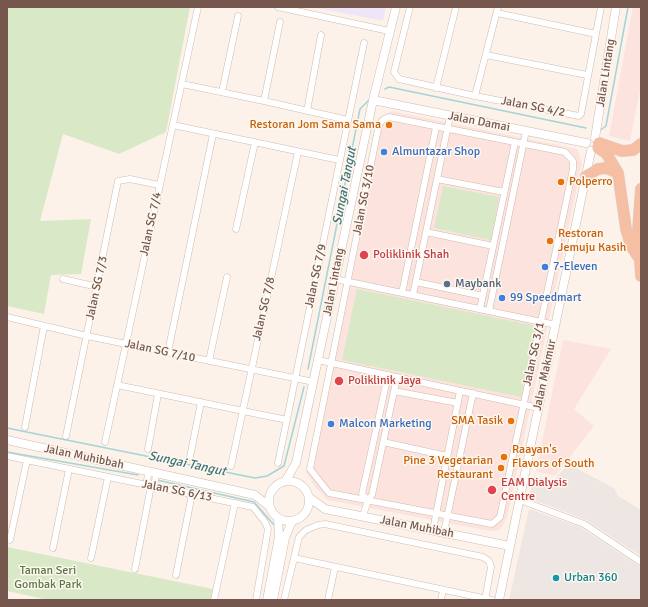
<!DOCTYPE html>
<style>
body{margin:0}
#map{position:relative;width:648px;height:607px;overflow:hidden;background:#fcf2e9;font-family:Signika,sans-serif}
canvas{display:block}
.frame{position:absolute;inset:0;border:8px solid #76574d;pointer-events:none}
</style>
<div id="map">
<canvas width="648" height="607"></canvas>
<div class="frame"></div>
</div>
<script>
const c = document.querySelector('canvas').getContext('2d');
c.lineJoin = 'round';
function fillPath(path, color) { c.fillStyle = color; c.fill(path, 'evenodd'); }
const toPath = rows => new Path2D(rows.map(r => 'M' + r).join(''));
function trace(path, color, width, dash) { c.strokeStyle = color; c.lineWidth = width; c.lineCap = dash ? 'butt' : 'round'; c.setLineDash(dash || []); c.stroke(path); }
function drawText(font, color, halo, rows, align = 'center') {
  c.font = font + ' Signika,sans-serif'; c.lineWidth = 3; c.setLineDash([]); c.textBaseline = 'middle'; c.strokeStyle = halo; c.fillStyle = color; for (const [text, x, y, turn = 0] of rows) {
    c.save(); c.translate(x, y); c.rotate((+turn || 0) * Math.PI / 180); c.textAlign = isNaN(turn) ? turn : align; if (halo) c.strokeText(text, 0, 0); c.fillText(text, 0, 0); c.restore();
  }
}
fillPath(toPath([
 [633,7,641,7,641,86,630,141,609,136],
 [392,111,577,149,582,163,507,518,500,530,490,531,328,500,316,488,306,472,379,118],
 [563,340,611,349,574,409,594,426,555,476,536,471]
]), '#fce3dd');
fillPath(toPath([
 [568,464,614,488,618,496,641,510,641,556,586,520,529,498,534,476,553,481],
 [529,509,580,527,641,567,641,600,509,600]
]), '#ede6e2');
fillPath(toPath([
 [312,7,386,7,383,21]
]), '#efe5f8');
fillPath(toPath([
 [7,7,190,7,166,132,119,154,63,134,40,221,91,219,81,274,51,275,44,314,7,306],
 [443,186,499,197,491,240,434,228],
 [357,289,536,326,521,397,342,360],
 [7,547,213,589,211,600,49,600,7,591]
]), '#d9e9c7');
trace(toPath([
 [385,89,389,87,586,128],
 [599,131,606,126,628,7],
 [308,369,360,109,369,100],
 [7,428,255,478,267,476,284,466,304,387],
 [7,452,138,475],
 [157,480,254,502,275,526]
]), '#a4d4d7', 1.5);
const minor = toPath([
 [278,7,389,31],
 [410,7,394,72,399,79,475,96,579,116,581,114,601,7],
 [497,13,596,34],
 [486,55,587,75],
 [182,84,264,101,348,120],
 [436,88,456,7],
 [222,92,238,16],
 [475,96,498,7],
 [264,101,280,22],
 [307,111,321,35],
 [389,117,565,152,573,161,573,169,500,517,492,524,329,493,310,469,379,124,384,119,389,117],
 [173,125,339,160],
 [437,179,504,192],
 [236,229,255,142],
 [426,232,493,246],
 [63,279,98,287],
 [335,279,556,325],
 [416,282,483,296],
 [402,293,436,127],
 [413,295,450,116],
 [480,309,515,142],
 [489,311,526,131],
 [7,317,87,336,314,382],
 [168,352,213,134],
 [318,360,539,408],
 [209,361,227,277],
 [117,385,287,420],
 [394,391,458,403],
 [25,427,44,326],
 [66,436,118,181,130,179,159,185],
 [105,442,198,7],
 [383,442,447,456],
 [148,449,158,394],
 [7,456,253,507,265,522,268,529,256,600],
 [190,457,201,402],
 [278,463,364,43],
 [231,466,298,152],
 [149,471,147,480,151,486],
 [368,500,362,494,388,375],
 [520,500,584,524,641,562],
 [363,516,368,500,372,495,397,377],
 [433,530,460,391],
 [444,532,473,393],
 [10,540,27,460],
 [53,548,69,469],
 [91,558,108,477],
 [294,558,492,600],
 [135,569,151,486,155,482,156,472],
 [176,575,192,494],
 [214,600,235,503],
 [284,600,299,537,306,530,318,525,325,524,483,557,489,561,491,567,485,600],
 [328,600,335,567],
 [441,600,443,590]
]);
const tertiary = toPath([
 [373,100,586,143],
 [595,138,616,7],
 [7,440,255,495,270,507],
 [286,480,296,463,373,100,396,7],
 '269 501a20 20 0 1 1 40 0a20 20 0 1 1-40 0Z',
 [310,498,325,509,510,546],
 [267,600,279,537,278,518],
 [273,600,285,538,292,521],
 [499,600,591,151]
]);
const trunk = toPath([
 [599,143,622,151,633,150,641,144],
 [598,148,606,153,618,173,626,229,631,246,639,258],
 [586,176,598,169,606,168,618,173],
 [641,189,638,230,641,276]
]);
trace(minor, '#d0bbb1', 7);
trace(tertiary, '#d0bbb1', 9);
trace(trunk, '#d9d0cd', 12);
trace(minor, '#fff', 6);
trace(tertiary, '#fff', 8);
trace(trunk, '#f6bea3', 11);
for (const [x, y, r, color] of [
 [389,125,4,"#e8710a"],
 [384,152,4,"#3f7fe0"],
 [561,182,4,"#e8710a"],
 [550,241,4,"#e8710a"],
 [364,255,5,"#e0444e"],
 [545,267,4,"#3f7fe0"],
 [447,284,4,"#5c6f8a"],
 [502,298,4,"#3f7fe0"],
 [339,381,5,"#e0444e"],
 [511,421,4,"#e8710a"],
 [331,424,4,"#3f7fe0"],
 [504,457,4,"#e8710a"],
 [501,468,4,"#e8710a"],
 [492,490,5,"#e0444e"],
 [556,578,4,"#0f9aa8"]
]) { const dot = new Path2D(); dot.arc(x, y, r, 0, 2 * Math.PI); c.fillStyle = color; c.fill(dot); trace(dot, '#fef7ef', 1.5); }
drawText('12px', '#76574d', '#fef7ef', [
 ["Jalan Lintang",606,73,-81],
 ["Jalan SG 4/2",533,107,11],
 ["Jalan Damai",479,122,11],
 ["Jalan SG 3/10",364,200,-79],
 ["Jalan SG 7/4",151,224,-78],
 ["Jalan SG 7/9",316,276,-78],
 ["Jalan Lintang",334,282,-79],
 ["Jalan SG 7/3",97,288,-78],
 ["Jalan SG 7/8",264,309,-77],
 ["Jalan SG 7/10",160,351,12],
 ["Jalan SG 3/1",534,354,-78],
 ["Jalan Makmur",545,375,-78],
 ["Jalan Muhibbah",84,457,12],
 ["Jalan SG 6/13",177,491,11],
 ["Jalan Muhibah",417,527,11]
]);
drawText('12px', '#c56008', '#fef7ef', [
 ["Restoran Jom Sama Sama",381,125],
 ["Polperro",569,182,"left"],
 ["Restoran",558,234,"left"],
 ["Jemuju Kasih",558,248,"left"],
 ["SMA Tasik",503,421],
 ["Raayan's",512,450,"left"],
 ["Flavors of South",512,464,"left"],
 ["Pine 3 Vegetarian",493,461],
 ["Restaurant",493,475]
], 'right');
drawText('12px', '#366cbe', '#fef7ef', [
 ["Almuntazar Shop",392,152],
 ["7-Eleven",553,267],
 ["99 Speedmart",510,298],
 ["Malcon Marketing",339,424]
], 'left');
drawText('12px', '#be3a42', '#fef7ef', [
 ["Poliklinik Shah",373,255],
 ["Poliklinik Jaya",348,381],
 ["EAM Dialysis",501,483],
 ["Centre",501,497]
], 'left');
drawText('12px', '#4e5e75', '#fef7ef', [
 ["Maybank",455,284]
], 'left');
drawText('12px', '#5b7b45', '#fef7ef', [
 ["Taman Seri",48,571],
 ["Gombak Park",48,585]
]);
drawText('12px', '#0d838f', '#fef7ef', [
 ["Urban 360",564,578]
], 'left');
drawText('italic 13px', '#40767a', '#fef7ef', [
 ["Sungai Tangut",345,186,-79],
 ["Sungai Tangut",187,464,12]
]);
</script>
